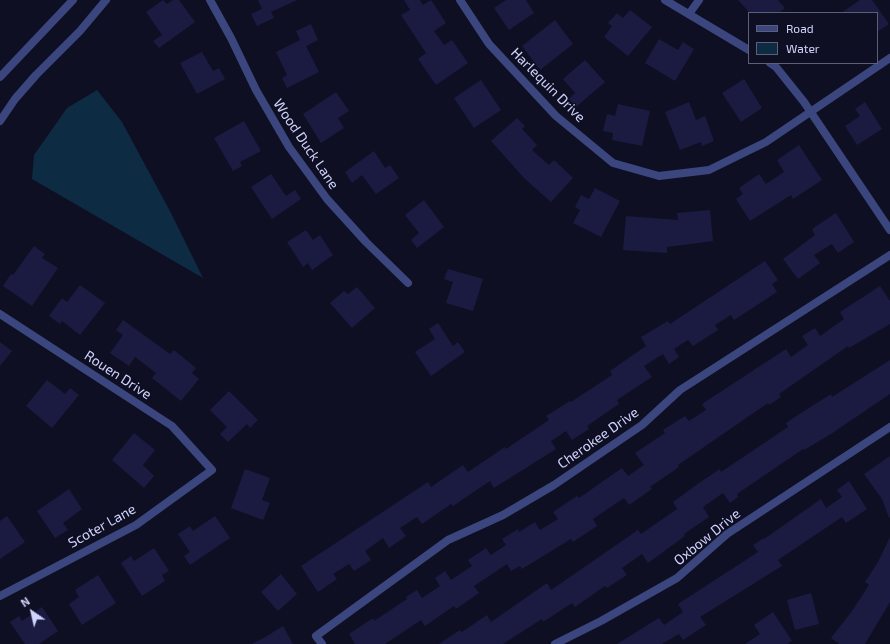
<!DOCTYPE html>
<style>
body{margin:0}
#map{position:relative;width:890px;height:644px;overflow:hidden;background:#0e0f22;font-family:"Exo 2",sans-serif}
canvas{display:block}
.legend{position:absolute;left:748px;top:12px;width:130px;height:52px;box-sizing:border-box;background:#0e0f22;border:1px solid #5c5e7a;margin:0;padding:5px 7px;list-style:none;font-size:12px;color:#d0d4fd}
.legend li{display:flex;align-items:center;gap:8px;height:20px}
.legend b{width:20px;border:1px solid #5c5e7a}
.north{position:absolute;left:12px;top:592px;width:40px;height:40px;-webkit-text-stroke:3px #0e0f22;paint-order:stroke;rotate:326deg;font-size:11px;font-weight:700;line-height:16px;text-align:center;color:#d0d4fd}
.north::after{content:'';display:block;margin:auto;width:14px;height:18px;background:#d0d4fd;clip-path:polygon(50% 0,100% 100%,50% 72%,0 100%)}
</style>
<div id="map">
<canvas width="890" height="644"></canvas>
<ul class="legend">
<li><b style="height:5px;background:#3b467f"></b>Road</li>
<li><b style="height:11px;background:#0d2b42"></b>Water</li>
</ul>
<div class="north">N</div>
</div>
<script>
const c = document.querySelector('canvas').getContext('2d');
c.lineJoin = 'round';
function fillPath(path, color) { c.fillStyle = color; c.fill(path, 'evenodd'); }
const toPath = rows => new Path2D(rows.map(r => 'M' + r).join(''));
function trace(path, color, width, dash) { c.strokeStyle = color; c.lineWidth = width; c.lineCap = dash ? 'butt' : 'round'; c.setLineDash(dash || []); c.stroke(path); }
function drawText(font, color, halo, rows, align = 'center') {
  c.font = font + ' "Exo 2",sans-serif'; c.lineWidth = 3; c.setLineDash([]); c.textBaseline = 'middle'; c.strokeStyle = halo; c.fillStyle = color; for (const [text, x, y, turn = 0] of rows) {
    c.save(); c.translate(x, y); c.rotate((+turn || 0) * Math.PI / 180); c.textAlign = isNaN(turn) ? turn : align; if (halo) c.strokeText(text, 0, 0); c.fillText(text, 0, 0); c.restore();
  }
}
fillPath(toPath([
 [97,90,122,122,171,213,203,278,32,179,34,155,67,108]
]), '#0d2b42');
fillPath(toPath([
 [163,0,167,4,173,0,179,0,195,22,159,48,153,41,162,35,146,12],
 [258,0,297,0,271,12,274,18,257,26,251,14,262,9],
 [404,0,420,0,423,5,431,0,446,23,434,31,444,45,452,40,468,63,436,85,418,59,426,53,401,15,410,10],
 [506,0,526,0,534,13,509,30,494,8],
 [738,0,778,0,785,8,779,13,750,13],
 [860,0,872,0,889,24,877,32,877,13,841,13],
 [630,10,652,27,628,56,604,37,612,26,608,23,617,13,623,18],
 [555,20,573,44,540,70,522,46],
 [311,24,318,40,306,46,319,72,287,88,282,78,287,75,276,52,300,40,296,31],
 [659,39,678,50,683,42,694,49,675,81,645,63],
 [202,52,213,71,219,68,225,79,197,94,180,63],
 [585,60,605,82,576,107,569,99,575,93,563,79],
 [744,79,762,108,741,122,722,93],
 [481,80,501,110,474,128,454,98],
 [336,92,349,111,338,118,344,128,321,143,303,114],
 [689,102,696,120,705,116,714,141,702,146,701,142,680,150,665,112],
 [865,102,882,129,857,145,845,126,860,116,855,109],
 [618,104,650,111,642,146,612,140,613,133,603,131,607,114,615,116],
 [517,118,525,126,522,129,537,145,532,150,549,165,554,160,573,178,551,202,524,178,491,141],
 [244,121,261,151,240,162,242,166,233,171,214,138],
 [799,145,822,180,793,199,791,195,750,221,736,199,743,194,739,188,759,174,766,184,784,172,777,160],
 [374,151,385,168,390,165,399,178,376,194,362,175,352,183,345,172],
 [271,174,286,196,295,190,301,199,272,219,251,187],
 [595,188,620,201,601,237,573,223,580,210,575,207,581,195,589,199],
 [424,200,444,227,417,248,411,240,419,233,405,215],
 [710,210,713,241,667,247,667,253,623,250,626,216,678,220,677,213],
 [836,213,854,242,838,253,832,244,814,255,820,263,798,279,783,259,815,235,812,229],
 [306,230,313,240,320,235,333,255,312,270,308,263,303,267,287,242],
 [34,246,45,254,42,258,58,268,32,306,3,286,11,274,13,275],
 [765,261,778,280,772,284,777,292,734,320,731,315,715,325,718,330,693,346,688,340,674,349,679,357,669,364,663,354,644,366,652,377,617,400,619,404,587,426,589,429,572,440,566,431,551,441,556,449,494,488,490,481,453,506,451,504,422,524,417,517,400,528,406,536,389,548,383,538,365,551,371,560,354,571,349,564,333,574,337,579,318,592,301,566,428,482,431,487,463,465,468,472,505,447,506,449,549,420,546,416,570,401,571,402,612,375,610,371,646,346,641,337,668,321,670,324],
 [448,269,483,279,473,311,446,303,453,282,444,279],
 [80,285,105,303,80,335,62,321,60,324,49,316,62,298,67,302],
 [880,286,890,301,890,324,849,348,848,346,815,369,779,394,781,397,769,405,768,403,678,465,679,467,650,487,652,489,629,505,624,498,593,519,597,526,573,542,571,539,522,569,520,566,511,571,507,564,474,586,479,593,456,609,454,606,425,626,421,620,385,644,355,644,349,634,373,618,374,621,407,599,406,597,417,590,422,598,440,586,435,578,445,571,451,580,472,566,468,560,486,548,491,555,506,545,502,539,518,529,519,532,535,522,540,530,558,519,553,512,577,496,579,498,622,468,628,476,644,465,635,453,665,433,663,430,685,416,689,421,706,410,702,404,786,349,791,357,808,345,802,336,815,328,820,336,844,319,840,312],
 [357,287,375,308,352,328,330,303,344,291,348,294],
 [123,320,170,354,174,350,196,368,192,373,199,379,181,401,152,378,156,373,135,357,129,366,110,353,123,335,116,330],
 [438,323,453,346,458,342,465,352,431,376,415,352,435,339,429,329],
 [0,342,12,351,0,366],
 [890,360,890,394,831,434,804,450,803,449,737,494,738,497,730,503,723,493,703,507,709,517,684,534,685,536,648,563,642,554,622,568,627,575,607,588,605,586,575,607,572,603,543,622,542,619,503,644,439,644,460,630,462,632,487,615,491,622,547,583,551,590,638,530,641,534,677,509,673,502,699,483,720,469,721,472,788,427,786,423,804,411,831,394,832,397],
 [47,380,65,394,70,388,79,395,52,428,26,406],
 [229,391,258,420,250,428,247,424,228,442,220,434,227,427,210,410],
 [134,433,155,450,143,465,154,476,144,488,112,460],
 [890,456,890,517,889,518,882,499,864,474],
 [245,469,270,478,262,500,270,503,263,520,231,508],
 [849,481,867,509,846,523,842,517,778,560,782,566,700,617,706,625,683,640,679,634,662,644,617,644,659,618,664,625,683,612,678,604,758,552,753,545,764,538,764,539,821,499,826,508,842,497,837,490],
 [69,489,82,509,63,523,68,530,55,538,37,511],
 [7,516,25,542,0,559,0,521],
 [215,516,230,538,190,565,184,556,190,552,178,534,190,526,193,531],
 [890,537,890,602,865,644,839,644,831,638,852,611,869,585,865,582,878,562],
 [154,548,169,571,162,575,165,581,142,596,121,563,131,556,134,561],
 [281,574,297,594,278,611,261,592],
 [98,575,116,603,82,625,69,604,79,597,75,590],
 [811,593,819,624,795,630,787,600],
 [42,607,58,631,39,644,25,644,10,622,19,616,22,621],
 [773,612,792,641,787,644,745,644,760,634,754,625],
 [283,626,293,644,252,644,267,636]
]), '#1b1b42');
trace(toPath([
 [210,0,231,38,256,90,289,147,327,199,366,242,408,283],
 [460,0,489,44,556,116,613,163,659,176,709,170,766,142,890,58],
 [689,14,699,0],
 [0,77,73,0],
 [0,121,15,99,36,75,80,31,106,0],
 [0,314,172,426,212,470,136,525,0,596],
 [322,644,316,636,448,540,503,515,554,485,642,425,680,390,890,255],
 [555,644,601,621,677,578,727,534,890,427]
]), '#3b467f', 8);
trace(toPath([
 [665,0,749,50],
 [770,63,776,67,804,102,890,230]
]), '#3b467f', 8);
drawText('14px', '#d0d4fd', '#0e0f22', [
 ["Harlequin Drive",548,85,45],
 ["Wood Duck Lane",306,144,56],
 ["Rouen Drive",118,375,33],
 ["Cherokee Drive",598,438,-35],
 ["Scoter Lane",102,526,-29],
 ["Oxbow Drive",707,537,-39]
]);
</script>
